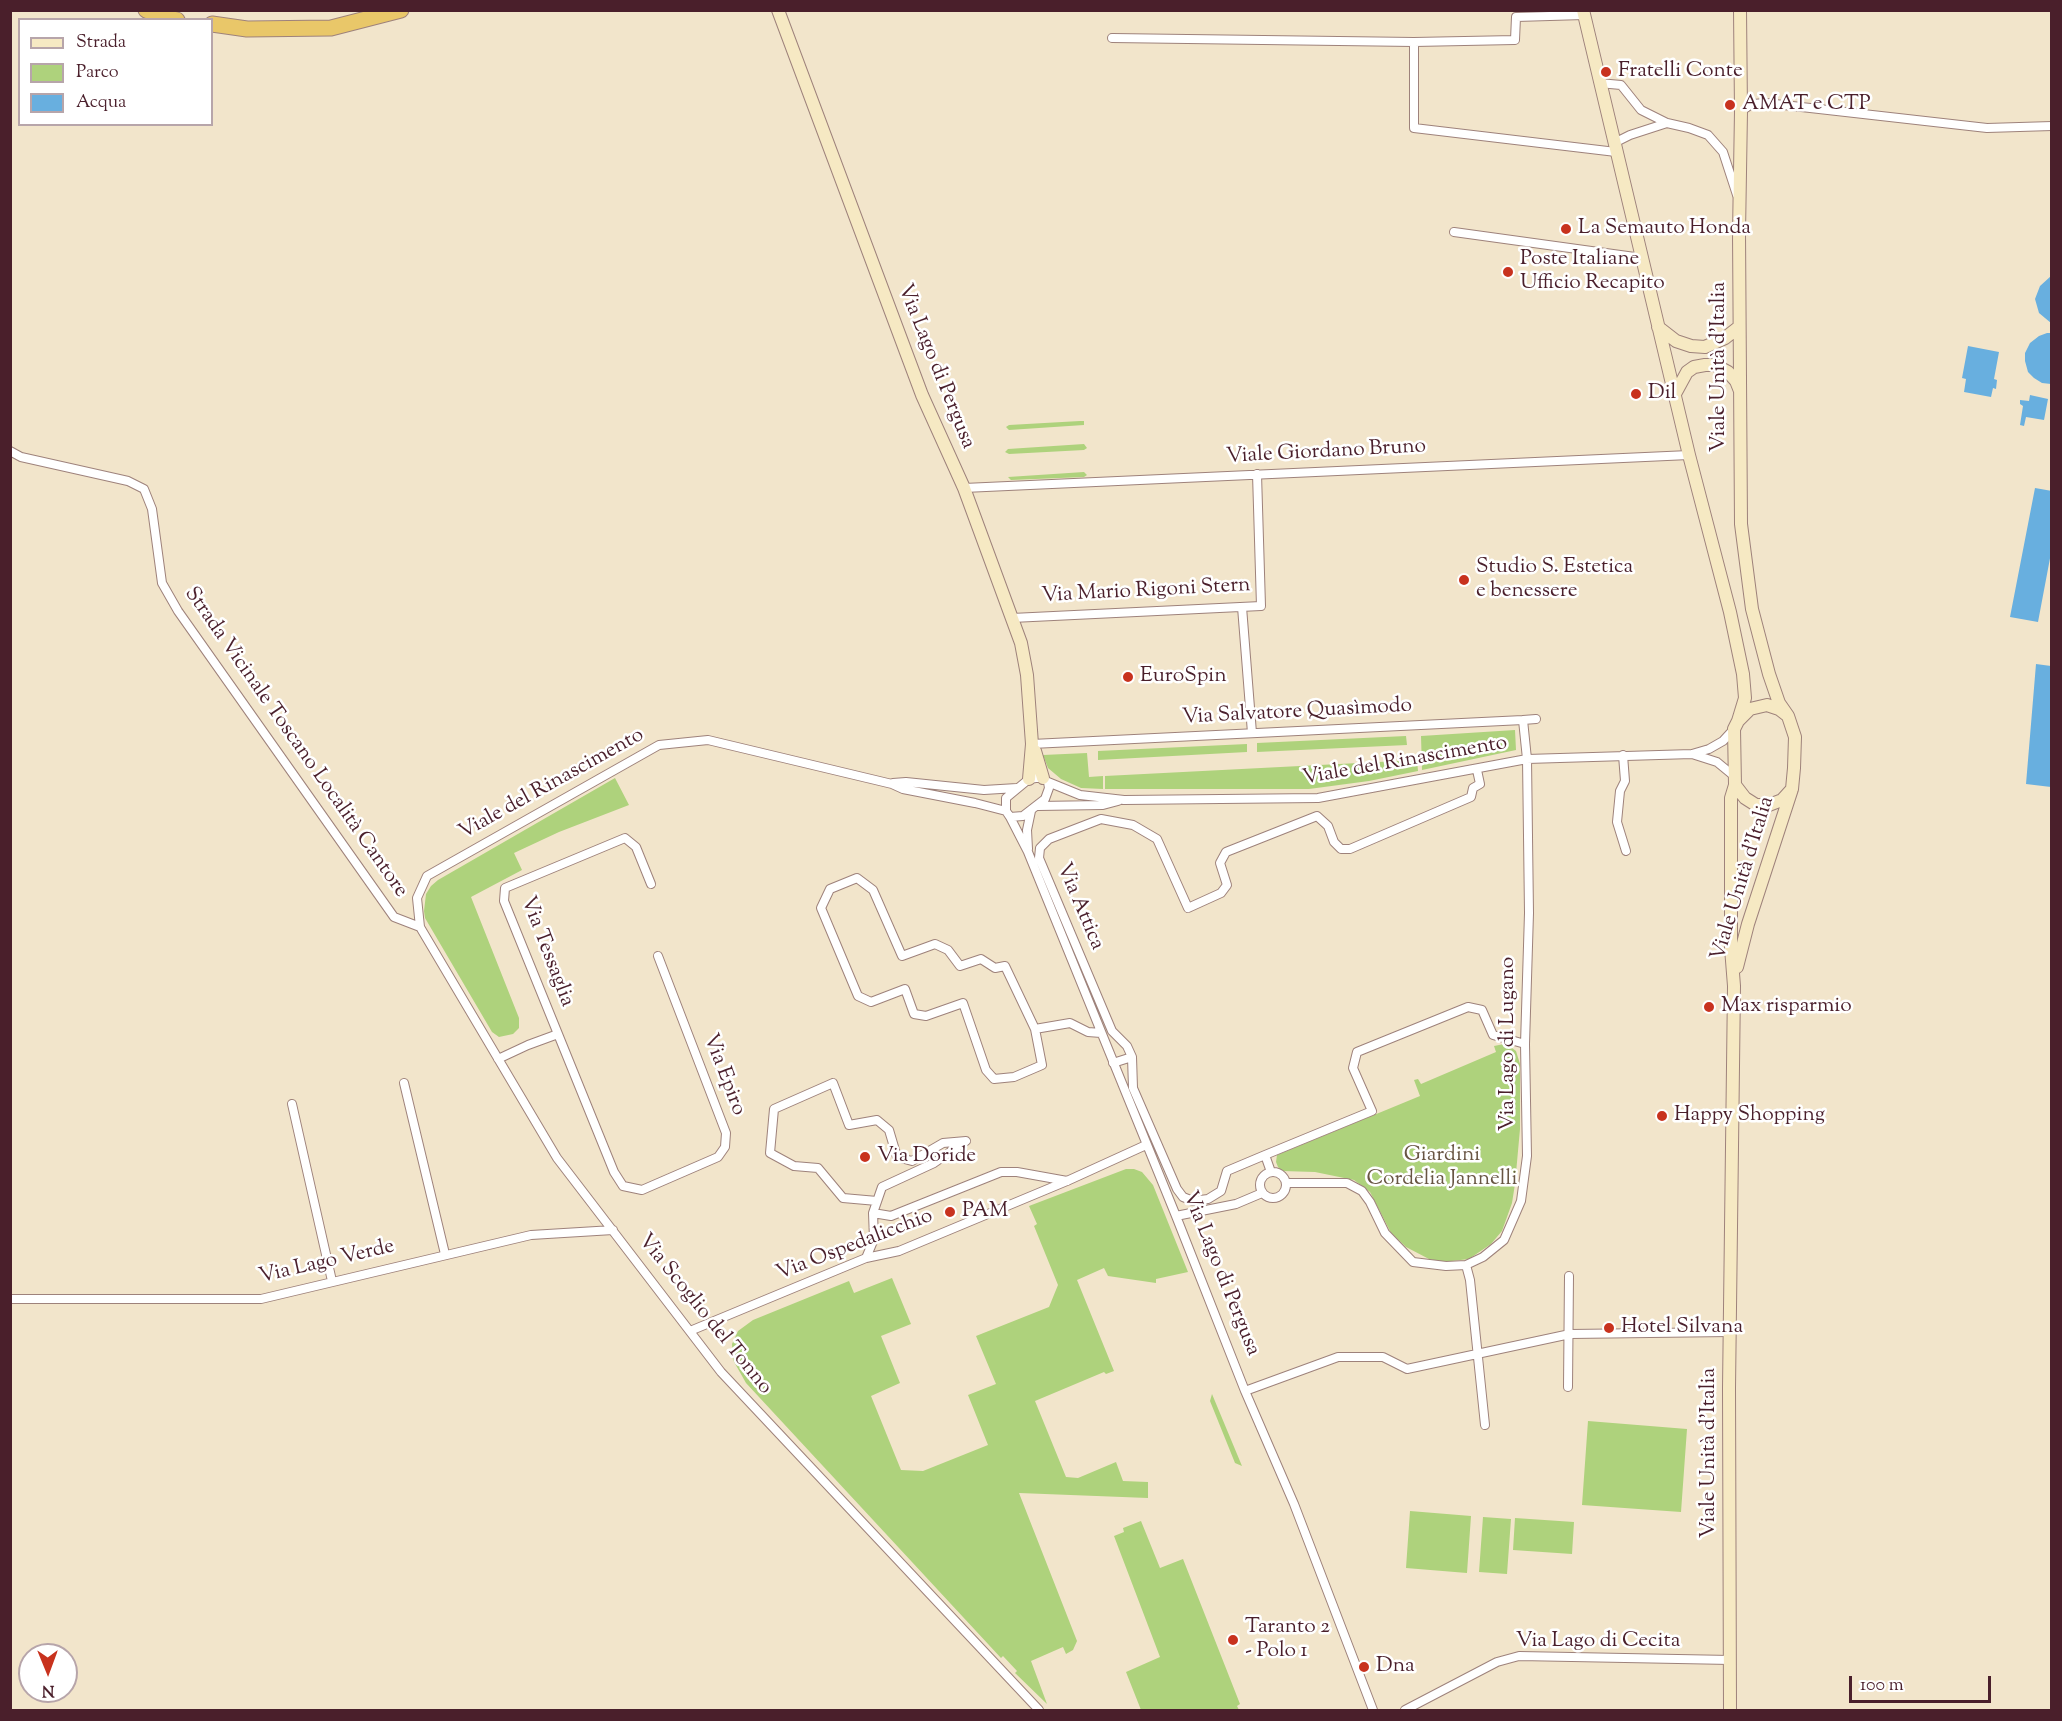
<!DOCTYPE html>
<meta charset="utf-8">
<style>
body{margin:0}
#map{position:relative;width:2062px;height:1721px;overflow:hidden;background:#f2e5cb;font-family:"Sorts Mill Goudy",serif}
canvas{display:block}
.frame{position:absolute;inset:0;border:12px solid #4a1f2b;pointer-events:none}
.legend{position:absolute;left:18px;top:18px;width:195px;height:108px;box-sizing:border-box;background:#fff;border:2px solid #b7a5aa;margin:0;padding:8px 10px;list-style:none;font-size:18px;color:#4a1f2b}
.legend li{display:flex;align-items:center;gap:12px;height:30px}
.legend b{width:30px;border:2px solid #b7a5aa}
.north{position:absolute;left:18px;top:1643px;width:60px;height:60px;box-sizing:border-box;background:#fff;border:2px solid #b7a5aa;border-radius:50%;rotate:179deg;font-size:16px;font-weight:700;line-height:24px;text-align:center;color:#4a1f2b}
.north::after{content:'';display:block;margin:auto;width:21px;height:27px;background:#c8321e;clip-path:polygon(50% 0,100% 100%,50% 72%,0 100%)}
.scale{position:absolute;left:1849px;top:1676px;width:142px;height:27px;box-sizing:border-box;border:3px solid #4a1f2b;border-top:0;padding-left:8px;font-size:18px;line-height:21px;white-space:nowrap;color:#4a1f2b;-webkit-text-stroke:4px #fff;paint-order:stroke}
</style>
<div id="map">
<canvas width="2062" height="1721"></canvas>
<div class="frame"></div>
<ul class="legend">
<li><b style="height:8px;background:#f6e9c3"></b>Strada</li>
<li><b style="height:16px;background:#aed27c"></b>Parco</li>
<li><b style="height:16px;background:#68afdf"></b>Acqua</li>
</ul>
<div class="north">N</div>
<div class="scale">100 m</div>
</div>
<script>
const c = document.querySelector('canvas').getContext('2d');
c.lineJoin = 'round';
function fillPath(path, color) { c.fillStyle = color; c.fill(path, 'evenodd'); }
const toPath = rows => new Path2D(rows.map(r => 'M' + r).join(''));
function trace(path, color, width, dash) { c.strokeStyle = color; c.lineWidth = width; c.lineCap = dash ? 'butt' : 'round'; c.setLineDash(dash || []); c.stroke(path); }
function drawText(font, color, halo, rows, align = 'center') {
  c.font = font + ' "Sorts Mill Goudy",serif'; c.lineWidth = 5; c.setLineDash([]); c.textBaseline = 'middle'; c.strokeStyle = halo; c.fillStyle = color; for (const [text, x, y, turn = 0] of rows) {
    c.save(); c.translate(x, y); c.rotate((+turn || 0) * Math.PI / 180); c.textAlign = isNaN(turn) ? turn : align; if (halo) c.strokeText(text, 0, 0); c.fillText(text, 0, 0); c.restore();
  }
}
fillPath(toPath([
 [1080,421,1084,421,1084,425,1009,430,1006,427,1009,425],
 [1084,444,1087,448,1084,450,1009,454,1005,452,1008,449],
 [1084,472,1087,475,1084,477,1011,480,1008,477],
 [1515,730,1516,750,1422,770,1421,736],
 [1406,736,1407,745,1257,752,1257,743],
 [1247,744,1247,752,1098,760,1098,751],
 [1087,753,1089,777,1103,776,1103,789,1081,788,1061,779,1048,768,1043,755],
 [1417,760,1418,771,1369,781,1309,789,1105,789,1105,776],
 [615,778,629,805,559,832,514,853,522,870,471,897,519,1018,519,1028,513,1034,499,1037,492,1032,425,918,424,911,426,894,431,886,438,880],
 [1504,1044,1512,1048,1516,1051,1520,1064,1520,1129,1515,1184,1512,1203,1502,1231,1491,1244,1469,1259,1443,1262,1429,1259,1406,1247,1391,1233,1370,1192,1354,1180,1315,1172,1282,1171,1278,1167,1276,1162,1277,1155,1420,1096,1414,1080,1418,1079,1421,1084,1496,1052,1494,1046],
 [1126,1169,1134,1169,1142,1172,1153,1185,1188,1272,1156,1279,1156,1283,1108,1276,1104,1268,1077,1280,1114,1371,1106,1374,1104,1372,1035,1401,1066,1477,1078,1478,1116,1462,1123,1481,1148,1482,1148,1498,1019,1493,1077,1641,1073,1650,1066,1654,1063,1647,1031,1661,1047,1704,1015,1673,1017,1671,1003,1656,1001,1658,746,1383,733,1360,732,1344,738,1331,753,1320,849,1281,854,1293,892,1278,911,1324,881,1336,900,1383,871,1396,901,1470,923,1471,988,1445,968,1395,996,1384,976,1336,1049,1307,1058,1285,1034,1226,1037,1224,1029,1206],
 [1212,1394,1242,1466,1235,1463,1210,1401],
 [1588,1421,1687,1429,1681,1512,1582,1505],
 [1410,1511,1471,1516,1467,1573,1406,1568],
 [1483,1517,1511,1519,1507,1574,1479,1572],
 [1515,1518,1574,1522,1572,1554,1513,1550],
 [1141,1521,1160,1568,1183,1559,1240,1704,1237,1706,1239,1710,1141,1710,1126,1672,1160,1657,1114,1536,1124,1532,1123,1528]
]), '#aed27c');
fillPath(toPath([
 [2051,276,2051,323,2039,313,2035,299,2040,286],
 [2047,333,2051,333,2051,384,2042,383,2034,378,2028,372,2025,361,2025,353,2030,343,2039,336],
 [1968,346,1999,352,1994,379,1997,380,1996,389,1993,388,1991,397,1964,392,1966,379,1962,378],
 [2030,395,2048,399,2044,420,2026,417,2024,426,2020,425,2023,406,2020,404,2020,400,2029,401],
 [2035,488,2052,491,2051,553,2038,622,2010,617],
 [2036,664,2051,666,2051,787,2026,784]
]), '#68afdf');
const street = toPath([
 [1112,38,1414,42,1515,40,1516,17,1584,15],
 [1414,42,1414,128,1616,152],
 [1599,83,1621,85,1641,110,1667,123,1689,128,1708,135,1723,152,1737,195],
 [1741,111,1752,104,1766,103,1987,128,2052,126],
 [1614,143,1630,135,1667,123],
 [1454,232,1642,258],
 [10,451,21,457,128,481,144,489,152,509,162,583,178,611,394,917,420,927],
 [964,488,1689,455],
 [1242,607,1252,733],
 [1012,618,1261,606,1257,474],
 [1523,720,1536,719],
 [1032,744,1523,720,1527,759,1529,913,1525,1044,1527,1156,1521,1201,1504,1240,1483,1257,1466,1265,1446,1266,1413,1262,1385,1233,1370,1202,1362,1191,1347,1183,1286,1183],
 [1692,754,1717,762,1734,776],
 [1623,755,1625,781,1620,791,1617,822,1626,851],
 [1036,778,1043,778,1048,782,1049,788,1045,799,1023,816,1010,817,1006,811,1006,798,1029,779,1036,778],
 [1048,782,1080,795,1124,800,1318,798,1527,759,1692,754,1709,749,1723,741,1734,729],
 [893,783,906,782,984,790,1017,788],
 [1038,806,1103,805,1118,801],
 [1006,811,975,803,903,789,892,784,708,740,659,745,427,876,417,898,420,927,557,1158,721,1372,1039,1710],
 [1010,817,1028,852,1176,1216,1245,1391,1294,1504,1373,1710],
 [1028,849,1027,830,1031,811],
 [651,884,636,847,625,838,505,888,504,901,614,1172,623,1186,642,1190,718,1157,725,1147,726,1133,658,956],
 [1035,1029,1042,1065,1014,1077,994,1079,986,1070,963,1003,926,1016,914,1014,905,989,871,1002,858,996,821,908,830,889,857,878,873,890,902,956,935,944,948,950,960,966,981,959,995,968,1005,966,1035,1029,1070,1023,1088,1032,1101,1033],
 [498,1059,528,1045,558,1034],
 [1113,1063,1132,1057],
 [404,1083,445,1254],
 [292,1104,332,1281],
 [1265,1155,1227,1171,1221,1191,1208,1199,1193,1201,1183,1197,1177,1189,1133,1088,1132,1057,1127,1046,1112,1031,1039,858,1040,848,1049,839,1101,819,1133,825,1157,839,1188,908,1221,893,1227,885,1220,863,1226,852,1317,816,1328,826,1334,842,1341,849,1350,849,1471,797,1473,788,1480,784,1477,770],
 [1271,1172,1265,1155,1372,1111,1353,1068,1357,1052,1468,1007,1482,1010,1493,1035,1525,1044],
 '1260 1185a13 13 0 1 1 26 0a13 13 0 1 1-26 0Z',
 [873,1213,891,1216,1001,1172,1017,1172,1067,1181],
 [1176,1216,1236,1204,1262,1193],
 [866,1258,874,1239,873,1213,882,1187,934,1163,966,1141,943,1143,912,1161,897,1157,889,1130,877,1120,849,1125,833,1083,774,1109,770,1153,794,1166,818,1168,843,1198,877,1201],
 [1466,1265,1470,1280,1485,1425],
 [10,1299,261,1299,531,1235,613,1230],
 [690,1331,866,1258,899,1251,1067,1181,1146,1145],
 [1568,1387,1569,1276],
 [1245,1391,1338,1357,1383,1357,1407,1369,1570,1334,1730,1332],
 [1405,1710,1497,1662,1519,1656,1731,1660]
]);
const secondary = toPath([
 [778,10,922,395,964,488,1021,643,1027,675,1032,744,1029,779],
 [1583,10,1689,455,1730,612,1743,674,1745,698,1738,721],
 [1740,10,1741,111,1739,233,1741,524,1752,609,1769,674,1779,703,1788,716],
 [1658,327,1676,341,1691,346,1705,347,1725,338,1739,327],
 [1675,394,1687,372,1694,367,1705,365,1715,365,1728,372,1736,381,1740,391],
 [1035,751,1043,778],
 [1737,967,1748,924,1792,789,1794,768,1795,737,1788,716,1779,709,1767,705,1750,709,1738,721,1734,729,1735,785,1745,798,1756,805,1769,805,1782,800,1792,789],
 [1730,1710,1729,1388,1734,986,1731,948,1731,798,1735,785]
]);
const highway = toPath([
 [146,10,166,18,177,20],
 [212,24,247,29,331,28,401,10]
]);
trace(street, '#9e827b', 10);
trace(secondary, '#9e827b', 14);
trace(highway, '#9e827b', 17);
trace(street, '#fff', 8);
trace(secondary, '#f6e9c3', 12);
trace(highway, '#e9c769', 15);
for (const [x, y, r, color] of [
 [1606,72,6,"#c8321e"],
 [1730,105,6,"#c8321e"],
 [1566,229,6,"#c8321e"],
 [1508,272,6,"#c8321e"],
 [1636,394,6,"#c8321e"],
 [1464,580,6,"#c8321e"],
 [1128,677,6,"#c8321e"],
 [1709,1007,6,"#c8321e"],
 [1662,1116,6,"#c8321e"],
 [865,1157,6,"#c8321e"],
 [950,1212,6,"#c8321e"],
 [1609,1328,6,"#c8321e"],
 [1233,1640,6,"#c8321e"],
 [1364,1667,6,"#c8321e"]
]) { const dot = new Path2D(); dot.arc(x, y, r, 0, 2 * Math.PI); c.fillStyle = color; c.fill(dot); trace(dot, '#fff', 2); }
drawText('21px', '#4a1f2b', '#fff', [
 ["Fratelli Conte",1618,72],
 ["AMAT e CTP",1742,105],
 ["La Semauto Honda",1578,229],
 ["Poste Italiane",1520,260],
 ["Ufficio Recapito",1520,284],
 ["Dil",1648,394],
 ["Studio S. Estetica",1476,568],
 ["e benessere",1476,592],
 ["EuroSpin",1140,677],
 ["Max risparmio",1721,1007],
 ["Happy Shopping",1674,1116],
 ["Via Doride",877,1157],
 ["PAM",962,1212],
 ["Hotel Silvana",1621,1328],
 ["Taranto 2",1245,1628],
 ["- Polo 1",1245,1652],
 ["Dna",1376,1667]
], 'left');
drawText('21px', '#4a1f2b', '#fff', [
 ["Via Lago di Pergusa",935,367,68],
 ["Viale Unità d'Italia",1720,367,-90],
 ["Viale Giordano Bruno",1326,453,-3],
 ["Via Mario Rigoni Stern",1146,592,-3],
 ["Via Salvatore Quasìmodo",1297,713,-3],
 ["Strada Vicinale Toscano Località Cantore",295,743,55],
 ["Viale del Rinascimento",1405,762,-10],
 ["Viale del Rinascimento",552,785,-29],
 ["Viale Unità d'Italia",1744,879,-73],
 ["Via Attica",1079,907,67],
 ["Via Tessaglia",546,952,69],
 ["Via Lago di Lugano",1509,1044,-90],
 ["Via Epiro",723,1075,69],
 ["Via Ospedalicchio",855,1246,-21],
 ["Via Lago Verde",327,1263,-13],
 ["Via Lago di Pergusa",1220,1274,68],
 ["Via Scoglio del Tonno",704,1315,51],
 ["Viale Unità d'Italia",1710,1453,-90],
 ["Via Lago di Cecita",1598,1642]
]);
drawText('21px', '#685543', '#fff', [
 ["Giardini",1442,1156],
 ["Cordelia Jannelli",1442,1180]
]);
</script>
